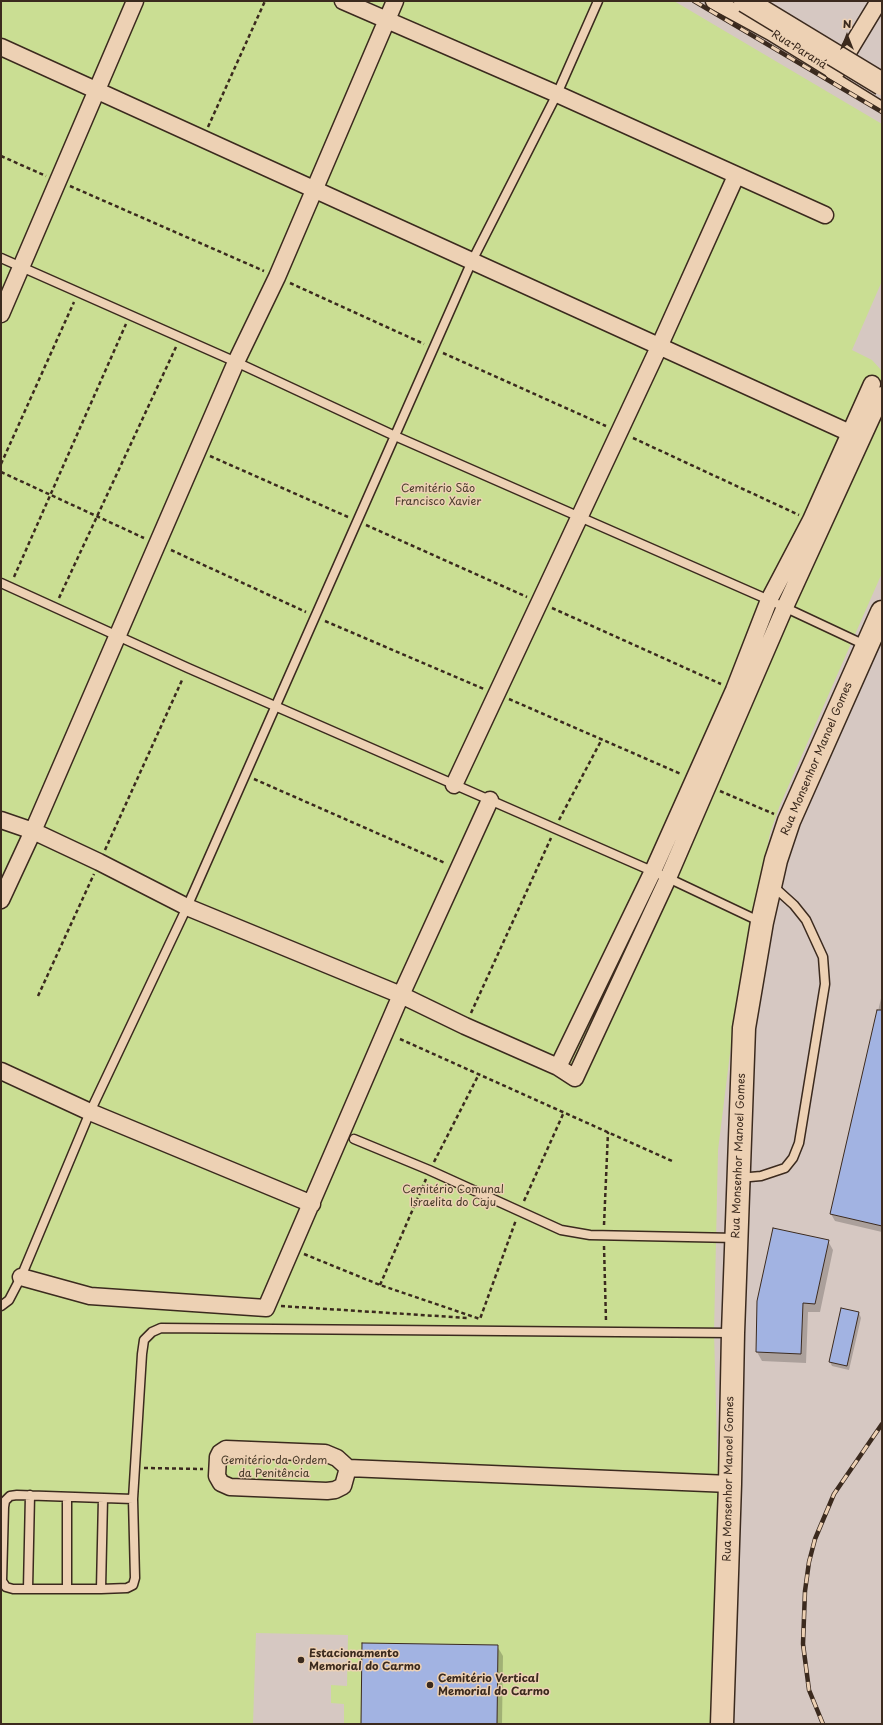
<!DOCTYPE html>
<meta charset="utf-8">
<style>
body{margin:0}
#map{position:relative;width:883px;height:1725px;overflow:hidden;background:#d6c8c2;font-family:"Playpen Sans",sans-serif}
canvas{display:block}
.frame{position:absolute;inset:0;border:2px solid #3b2a1e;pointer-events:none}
.north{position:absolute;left:827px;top:16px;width:40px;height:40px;-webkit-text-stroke:3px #edd1b4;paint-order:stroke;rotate:0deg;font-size:11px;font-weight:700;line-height:16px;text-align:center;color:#3b2a1e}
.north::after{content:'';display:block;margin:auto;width:14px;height:18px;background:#3b2a1e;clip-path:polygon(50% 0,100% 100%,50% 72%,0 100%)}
</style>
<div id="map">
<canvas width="883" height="1725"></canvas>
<div class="frame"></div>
<div class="north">N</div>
</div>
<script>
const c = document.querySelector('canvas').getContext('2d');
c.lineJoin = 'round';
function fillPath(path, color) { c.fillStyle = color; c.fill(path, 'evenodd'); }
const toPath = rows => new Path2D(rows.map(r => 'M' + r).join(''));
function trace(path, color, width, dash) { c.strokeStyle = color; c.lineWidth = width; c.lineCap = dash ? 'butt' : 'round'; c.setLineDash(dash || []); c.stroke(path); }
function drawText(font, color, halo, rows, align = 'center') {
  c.font = font + ' "Playpen Sans",sans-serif'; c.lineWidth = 3; c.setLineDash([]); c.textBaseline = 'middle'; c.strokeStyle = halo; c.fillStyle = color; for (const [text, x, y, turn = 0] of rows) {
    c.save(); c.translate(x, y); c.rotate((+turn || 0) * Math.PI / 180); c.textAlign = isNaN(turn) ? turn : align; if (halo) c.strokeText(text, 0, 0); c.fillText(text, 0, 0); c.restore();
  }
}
fillPath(toPath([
 [1,1,674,1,882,124,882,281,852,350,872,360,882,371,882,573,780,805,770,833,735,1013,718,1150,714,1332,718,1483,716,1724,344,1724,344,1704,331,1703,331,1685,347,1686,348,1635,256,1633,253,1724,1,1724,1,1609,322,1618,1,1609]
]), '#cade93');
fillPath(toPath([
 [882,994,882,1232,835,1221,831,1214],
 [828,1241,833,1250,820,1312,808,1312,806,1363,762,1361,757,1352,758,1301],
 [841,1309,859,1313,861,1318,849,1370,832,1366,830,1362],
 [497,1646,503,1656,502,1724,362,1724]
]), '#0003');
const building = toPath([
 [877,1010,882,1010,882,1226,830,1214,877,1010],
 [773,1228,829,1240,815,1304,803,1303,801,1354,756,1352,757,1301,773,1228],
 [841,1308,859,1312,847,1366,829,1362,841,1308],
 [362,1643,498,1645,497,1724,361,1724,362,1643]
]);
fillPath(building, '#a2b3e2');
trace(building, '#3b2a1e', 1);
const lane = toPath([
 [830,74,882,106],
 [1,258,236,362,395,436,769,600,865,645],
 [1,583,188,668,668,878,761,922],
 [354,1139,429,1170,561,1230,590,1235,736,1238],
 [739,1178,761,1176,785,1168,793,1158,799,1143,825,984,823,957,806,920,794,905,773,886],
 [1,1306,9,1300,21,1277,90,1112,187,907,472,261,557,94,598,1],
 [133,1499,17,1495,10,1496,5,1501,4,1507,2,1581,6,1587,13,1589,101,1589,127,1588,133,1585,135,1578,133,1499,142,1354,144,1340,152,1332,161,1328,732,1333],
 [28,1589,30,1495],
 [67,1589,67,1497],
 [101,1589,103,1498]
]);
const street = toPath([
 [343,1,557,94,825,215],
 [714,1,771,32,836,72,879,1],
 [1,47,850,433],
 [1,314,135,1],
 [454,785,659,347,736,176],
 [1,820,33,831,99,862,187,907,401,995,465,1026,558,1067,575,1078,668,878,785,607,882,395],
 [1,900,33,831,236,362,277,277,395,1],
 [558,1067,653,871,734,690,769,600,811,520,872,384],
 [1,1071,90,1112,312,1204],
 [21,1277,90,1296,266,1308,401,995,490,800],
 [348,1468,343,1486,335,1490,327,1491,230,1487,221,1483,217,1476,218,1457,220,1453,226,1449,325,1453,337,1458,348,1468,730,1484]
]);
const secondary = toPath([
 [722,1724,730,1484,733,1333,744,1028,762,922,776,860,789,821,882,612]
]);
trace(lane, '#3b2a1e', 11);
trace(street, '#3b2a1e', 19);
trace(secondary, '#3b2a1e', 25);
trace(toPath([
 [208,127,265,1],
 [1,156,46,176],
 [70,186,264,271],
 [290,283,424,344],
 [443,353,606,426],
 [633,438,799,515],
 [210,456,348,517],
 [1,464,74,302],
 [1,472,144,538],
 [366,525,527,597],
 [171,550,306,612],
 [14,577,126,324],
 [59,598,176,347],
 [552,608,721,684],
 [325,621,484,689],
 [509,699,681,774],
 [254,779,445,863],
 [720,791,774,814],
 [559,820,602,739],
 [105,850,183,678],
 [38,996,94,874],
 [471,1013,551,838],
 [400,1039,672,1161],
 [434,1162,479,1074],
 [524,1201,564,1112],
 [604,1225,608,1132],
 [604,1246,606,1321],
 [304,1254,380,1285,480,1319,516,1220],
 [380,1285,426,1179],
 [281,1306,468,1318],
 [144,1468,203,1469]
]), '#3b2a1e', 2.5, [4, 3]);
trace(lane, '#edd1b4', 8);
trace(street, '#edd1b4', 16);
trace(secondary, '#edd1b4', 22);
const rail = toPath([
 [694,1,882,112],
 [823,1724,809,1690,803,1644,805,1591,809,1562,815,1539,834,1494,882,1424]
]);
trace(rail, '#3b2a1e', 4.5);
trace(rail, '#edd1b4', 3, [9]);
const highwayBridge = toPath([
 [745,1,882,84]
]);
trace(highwayBridge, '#3b2a1e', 25, []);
trace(highwayBridge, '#edd1b4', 22);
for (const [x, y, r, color] of [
 [301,1660,4,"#3b2a1e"],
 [430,1685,4,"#3b2a1e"]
]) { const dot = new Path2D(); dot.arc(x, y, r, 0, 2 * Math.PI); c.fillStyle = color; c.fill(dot); trace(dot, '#edd1b4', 1.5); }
drawText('11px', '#3b2a1e', '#edd1b4', [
 ["Rua Paraná",799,50,32],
 ["Rua Monsenhor Manoel Gomes",817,759,-67],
 ["Rua Monsenhor Manoel Gomes",739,1156,-88],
 ["Rua Monsenhor Manoel Gomes",729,1479,-89]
]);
drawText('11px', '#493c2a', '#edd1b4', [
 ["Cemitério São",438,489],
 ["Francisco Xavier",438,502],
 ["Cemitério Comunal",453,1190],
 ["Israelita do Caju",453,1203],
 ["Cemitério da Ordem",274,1461],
 ["da Penitência",274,1474]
]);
drawText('bold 11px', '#3b2a1e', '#edd1b4', [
 ["Estacionamento",309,1654],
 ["Memorial do Carmo",309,1667],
 ["Cemitério Vertical",438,1679],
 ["Memorial do Carmo",438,1692]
], 'left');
</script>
